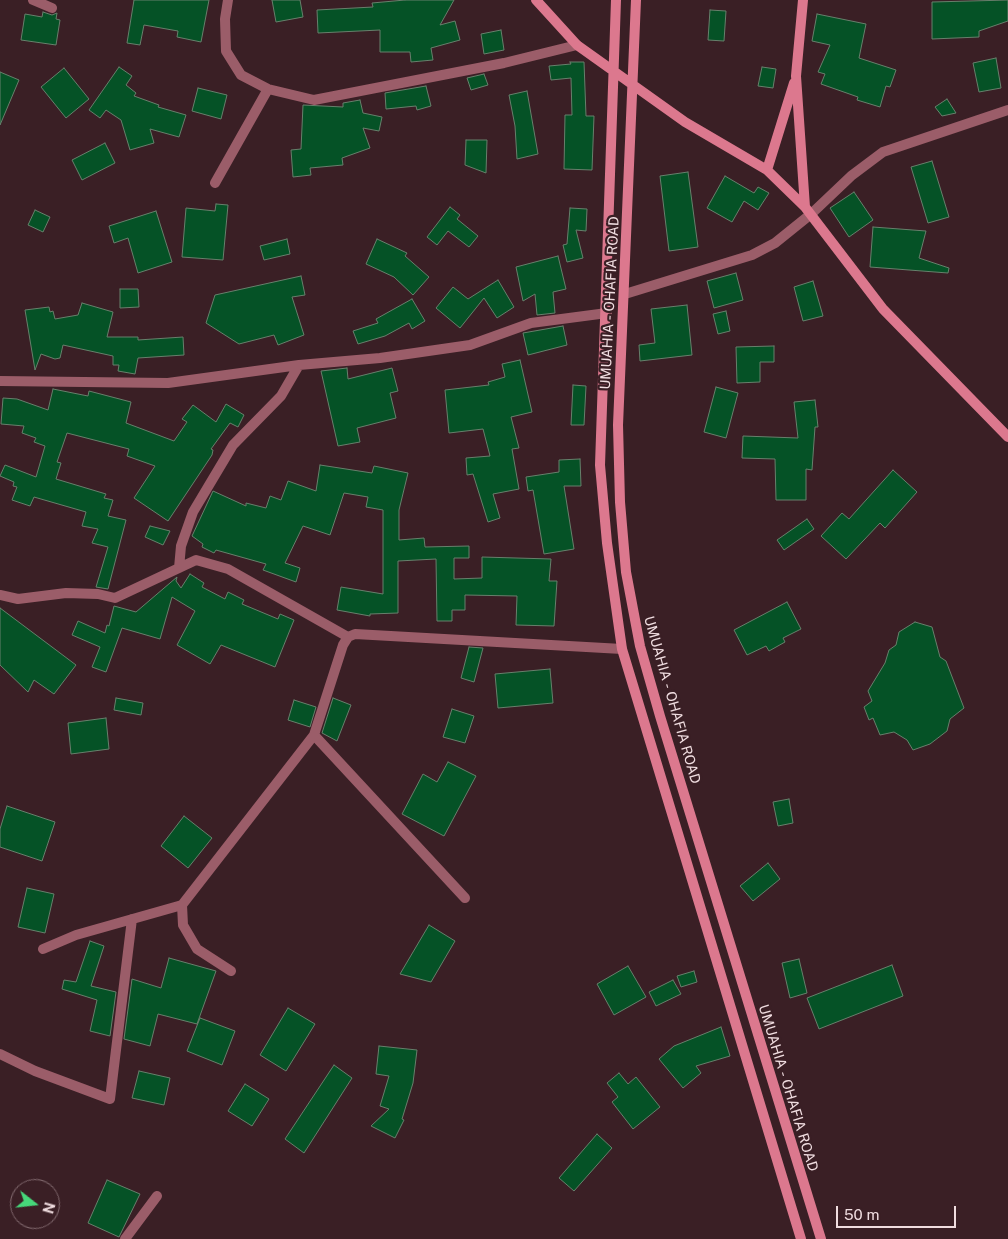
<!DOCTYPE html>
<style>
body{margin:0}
#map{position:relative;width:1008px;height:1239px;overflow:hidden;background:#3a1f25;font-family:"Public Sans",sans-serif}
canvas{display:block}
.north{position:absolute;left:10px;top:1179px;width:50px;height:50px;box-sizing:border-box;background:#3a1f25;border:1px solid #836b70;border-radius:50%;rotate:106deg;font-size:14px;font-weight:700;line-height:20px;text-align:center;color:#f0dde0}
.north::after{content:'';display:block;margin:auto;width:18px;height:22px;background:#46d77a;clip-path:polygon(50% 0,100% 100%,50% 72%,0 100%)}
.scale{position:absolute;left:836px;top:1206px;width:120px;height:22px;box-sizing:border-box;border:2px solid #f0dde0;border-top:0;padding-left:6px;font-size:15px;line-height:18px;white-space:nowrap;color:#f0dde0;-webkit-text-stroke:4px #3a1f25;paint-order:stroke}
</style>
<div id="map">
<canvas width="1008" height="1239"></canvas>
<div class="north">N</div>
<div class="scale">50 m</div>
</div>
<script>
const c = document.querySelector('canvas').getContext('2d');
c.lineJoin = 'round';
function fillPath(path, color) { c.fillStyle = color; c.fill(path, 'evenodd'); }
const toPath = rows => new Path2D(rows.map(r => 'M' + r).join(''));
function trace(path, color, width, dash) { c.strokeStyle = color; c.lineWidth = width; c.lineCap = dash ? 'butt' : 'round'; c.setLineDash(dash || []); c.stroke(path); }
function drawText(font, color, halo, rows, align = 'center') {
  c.font = font + ' "Public Sans",sans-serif'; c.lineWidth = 4.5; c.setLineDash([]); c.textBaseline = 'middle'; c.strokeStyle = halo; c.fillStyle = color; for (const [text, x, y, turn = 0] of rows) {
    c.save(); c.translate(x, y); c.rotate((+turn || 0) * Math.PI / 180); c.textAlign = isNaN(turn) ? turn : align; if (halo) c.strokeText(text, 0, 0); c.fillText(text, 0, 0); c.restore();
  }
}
const building = toPath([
 [134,0,209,0,201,42,177,37,178,31,144,25,140,45,127,43,134,0],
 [272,0,300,0,303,17,276,22,272,0],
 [405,0,454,0,440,25,455,21,460,40,431,48,433,60,411,62,410,52,380,52,380,30,318,33,317,10,373,7,372,3,405,0],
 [1008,0,1008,21,979,31,979,37,932,39,932,2,1008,0],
 [710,10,726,11,724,41,708,40,710,10],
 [43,12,52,15,57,13,56,19,60,20,56,45,21,40,25,14,42,17,43,12],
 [817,14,866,24,859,58,896,70,890,87,886,86,880,107,857,100,858,97,821,84,825,74,818,72,830,45,812,41,817,14],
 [501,30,504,50,484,54,481,34,501,30],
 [996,58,1001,88,979,92,973,63,996,58],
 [570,62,584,62,586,116,594,116,592,170,564,169,565,115,572,115,571,78,551,80,549,66,571,64,570,62],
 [119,67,132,76,126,85,136,93,134,96,159,105,158,107,186,115,179,137,150,129,154,143,130,150,121,120,106,110,100,118,89,110,119,67],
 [762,67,776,69,773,88,758,86,762,67],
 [64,68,89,99,66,118,41,87,64,68],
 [0,72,19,80,0,125,0,72],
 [484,74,488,85,471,90,467,78,484,74],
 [426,86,431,106,417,110,416,106,386,109,385,93,426,86],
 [198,88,227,95,221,119,192,111,198,88],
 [527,91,538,154,517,159,515,126,509,95,527,91],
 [947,99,956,113,942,116,935,107,947,99],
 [360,100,363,113,382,117,379,131,363,128,370,148,342,158,343,165,310,168,311,175,293,177,291,150,301,149,303,105,343,107,343,103,360,100],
 [466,140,487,140,486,173,465,165,466,140],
 [105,143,115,163,82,180,72,160,105,143],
 [932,161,949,217,928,223,911,167,932,161],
 [688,172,698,247,669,251,660,176,688,172],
 [725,176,754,193,758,187,769,193,758,210,744,201,732,222,707,208,725,176],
 [854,192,873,220,849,237,830,208,854,192],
 [216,204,228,205,223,260,182,257,186,208,215,211,216,204],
 [450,207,460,215,457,219,478,236,469,247,448,231,437,245,427,237,450,207],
 [570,208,587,209,586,231,576,230,583,258,567,262,563,245,567,244,570,208],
 [35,210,50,217,43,232,28,225,35,210],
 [156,211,172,262,138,273,128,238,114,243,109,226,156,211],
 [873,227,926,231,919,258,949,268,948,273,870,267,873,227],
 [287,239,290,254,264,260,260,246,287,239],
 [377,239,407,253,405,256,429,277,413,295,394,277,366,264,377,239],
 [558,256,566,289,553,292,555,313,537,315,535,294,523,301,516,267,558,256],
 [736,273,743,300,714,308,707,281,736,273],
 [301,276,305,295,292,297,304,335,278,345,274,335,239,344,206,323,215,295,301,276],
 [498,280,514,307,497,318,484,298,460,328,436,308,453,287,468,299,498,280],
 [813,281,823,316,803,321,794,287,813,281],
 [120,289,138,289,139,307,120,308,120,289],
 [412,299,425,321,412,329,409,323,385,336,358,344,353,331,378,323,376,319,412,299],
 [82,303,113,312,107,337,138,337,138,340,183,337,184,355,138,358,135,374,118,371,119,365,113,365,113,356,63,345,60,358,55,359,41,354,35,370,25,310,49,307,50,312,53,311,55,319,78,315,82,303],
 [687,305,692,355,640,361,639,345,655,343,651,309,687,305],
 [726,311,730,331,718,334,713,314,726,311],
 [563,326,567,345,528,355,523,333,563,326],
 [774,346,774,362,760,362,760,382,737,383,736,347,774,346],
 [520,360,532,412,511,417,519,448,512,449,519,489,493,494,500,518,488,522,473,474,467,475,466,458,490,456,483,429,449,433,445,390,489,385,488,382,505,377,502,364,520,360],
 [347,368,348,379,392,368,398,391,390,393,396,418,357,428,360,442,338,446,321,371,347,368],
 [573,385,586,386,584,425,571,425,573,385],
 [716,387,738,393,726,438,704,432,716,387],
 [53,389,88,396,89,391,131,402,126,423,174,441,187,422,182,419,193,405,216,422,226,404,244,415,238,427,230,423,211,449,213,450,212,455,168,521,134,498,155,466,127,456,129,449,67,433,57,462,61,463,56,479,106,494,104,498,113,500,108,516,126,520,108,589,96,587,108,547,92,543,98,529,82,526,86,512,34,497,30,506,12,500,17,487,13,486,14,482,0,476,5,465,36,477,45,446,34,442,36,438,22,433,24,426,1,424,3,398,17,399,48,410,53,389],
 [815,400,818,427,815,427,812,470,806,469,806,500,776,500,775,459,742,458,743,436,798,438,794,402,815,400],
 [580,459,581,486,564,486,574,549,544,554,533,490,528,491,526,477,559,472,559,460,580,459],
 [320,465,372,473,374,466,408,473,399,510,399,540,424,538,425,547,469,546,469,558,454,558,454,579,482,578,482,557,551,559,549,581,557,581,554,626,516,625,517,596,465,595,465,610,452,610,452,621,437,621,436,559,398,561,398,613,370,614,370,616,337,610,341,587,383,594,383,510,366,507,368,497,344,493,330,535,303,526,285,563,300,568,296,582,263,570,266,564,216,550,214,553,202,547,203,544,192,536,213,491,246,506,246,503,266,508,270,496,281,500,288,481,316,491,320,465],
 [893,470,917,492,885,528,880,523,846,559,821,536,842,513,849,519,893,470],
 [807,519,814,529,784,550,777,540,807,519],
 [150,526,170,531,163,545,145,537,150,526],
 [190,574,204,583,202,587,225,599,228,592,244,600,242,604,278,619,280,614,294,620,275,667,221,645,210,664,177,645,195,611,172,597,160,639,122,628,106,672,92,667,100,647,72,635,78,621,105,633,107,625,109,626,114,606,136,612,177,577,176,581,181,588,190,574],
 [787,602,801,629,783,638,785,642,769,651,766,646,747,655,734,630,787,602],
 [0,608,76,665,54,694,34,680,28,692,0,665,0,608],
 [915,622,932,627,940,657,946,661,964,708,950,719,947,731,930,744,913,750,907,740,894,732,880,735,873,718,869,720,864,707,872,701,868,691,885,663,889,650,896,645,899,632,915,622],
 [469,647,483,648,474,682,461,678,469,647],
 [550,669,553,703,498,708,495,674,550,669],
 [116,698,143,703,141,715,114,710,116,698],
 [333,698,351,705,337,741,322,733,333,698],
 [294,700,316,707,310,727,288,720,294,700],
 [452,709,474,716,465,743,443,737,452,709],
 [106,718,109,749,71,754,68,723,106,718],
 [448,762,476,776,444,836,402,814,423,774,437,782,448,762],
 [789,799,793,823,778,826,773,802,789,799],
 [7,806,55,822,42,861,0,847,0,829,7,806],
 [184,816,212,838,188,868,161,846,184,816],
 [768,863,780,879,753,901,740,886,768,863],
 [27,888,54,894,45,933,18,927,27,888],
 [429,925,455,941,431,982,400,974,429,925],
 [90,941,104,946,91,986,116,992,110,1036,90,1031,97,1000,62,989,64,980,76,982,90,941],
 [169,958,216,971,197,1024,158,1014,150,1046,124,1039,132,979,161,988,169,958],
 [799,959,807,993,790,998,782,963,799,959],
 [892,965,903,996,819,1029,807,998,892,965],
 [628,966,646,997,614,1015,597,984,628,966],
 [694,971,697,982,681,987,677,976,694,971],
 [673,980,681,994,656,1006,649,992,673,980],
 [288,1008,315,1024,286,1071,260,1055,288,1008],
 [200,1018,235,1031,222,1065,187,1051,200,1018],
 [721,1027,730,1056,696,1066,701,1073,683,1088,659,1059,674,1046,721,1027],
 [379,1046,417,1050,413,1083,402,1119,404,1120,395,1138,371,1126,389,1109,380,1106,389,1076,376,1074,379,1046],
 [334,1065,352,1078,304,1153,285,1139,334,1065],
 [139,1071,170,1078,164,1105,132,1098,139,1071],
 [619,1073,628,1084,636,1077,660,1107,633,1129,612,1102,618,1097,607,1083,619,1073],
 [245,1084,269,1099,252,1126,228,1111,245,1084],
 [597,1134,612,1148,574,1191,559,1178,597,1134],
 [107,1180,140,1194,119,1237,88,1223,107,1180]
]);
fillPath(building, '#055226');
trace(building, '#67806c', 1);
trace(toPath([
 [33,0,52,8],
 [228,0,225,19,226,51,241,75,268,89,314,100,504,63,577,45],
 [215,183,268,89],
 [625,294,752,255,775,243,811,214,851,176,883,152,1008,110],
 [0,381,168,383,299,365,380,358,470,345,531,323,607,313],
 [179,568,181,546,193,512,233,445,281,396,299,365],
 [0,595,18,599,66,593,98,594,115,598,196,560,228,569,348,637],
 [314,735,465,898],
 [43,949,76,935,182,905],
 [231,971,197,949,183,925,182,905,314,735,343,645,348,637,355,634,622,649],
 [0,1054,35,1071,110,1099,132,919],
 [125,1239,157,1196]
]), '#9b5d69', 10);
trace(toPath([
 [536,0,577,45,685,122,767,170,805,207,883,309,1008,437],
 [616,0,600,465,607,543,622,649,801,1239],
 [636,0,618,425,620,502,626,572,640,646,660,716,821,1239],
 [803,0,796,76,805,207],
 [767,170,794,83]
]), '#dc788e', 10);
drawText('14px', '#f0dde0', '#3a1f25', [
 ["UMUAHIA - OHAFIA ROAD",610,303,-87],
 ["UMUAHIA - OHAFIA ROAD",672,700,74],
 ["UMUAHIA - OHAFIA ROAD",788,1088,73]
]);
</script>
